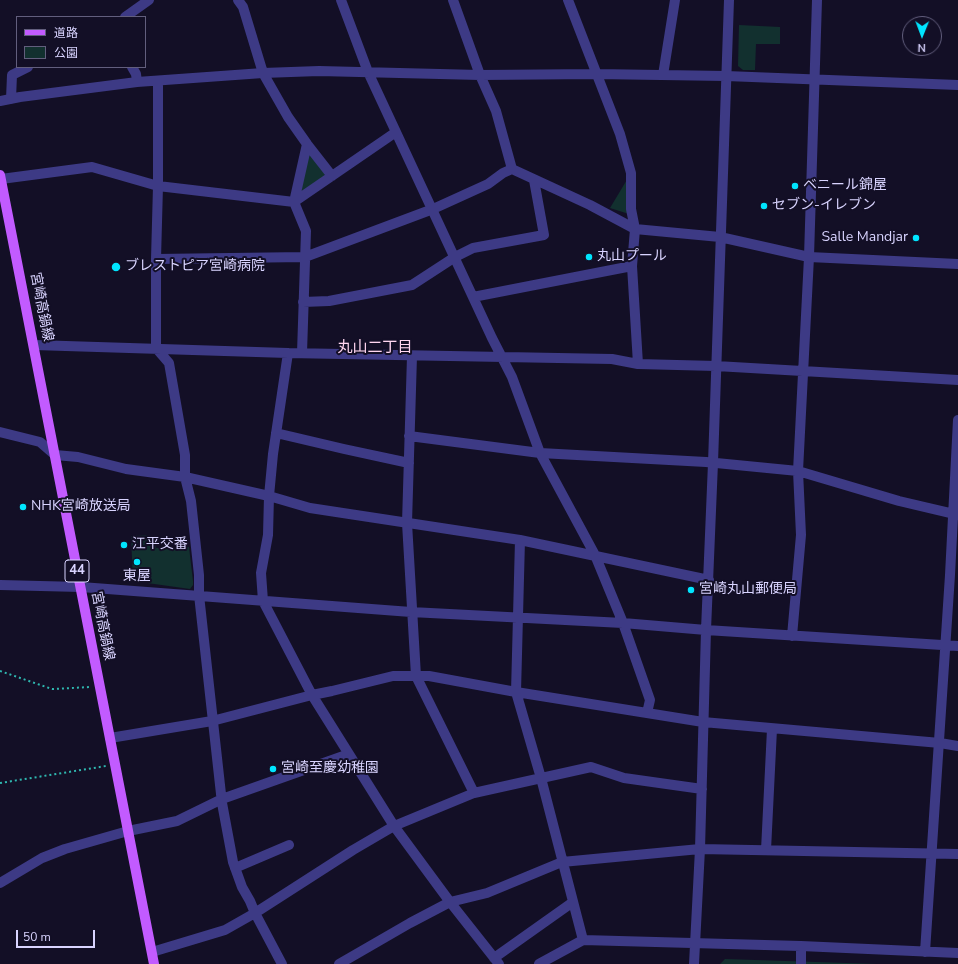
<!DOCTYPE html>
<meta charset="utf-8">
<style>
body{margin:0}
#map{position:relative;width:958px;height:964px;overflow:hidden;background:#130f26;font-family:"Nunito Sans","Noto Sans JP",sans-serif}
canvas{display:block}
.legend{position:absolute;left:16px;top:16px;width:130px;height:52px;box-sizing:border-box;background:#130f26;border:1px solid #625e7d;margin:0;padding:5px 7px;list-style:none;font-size:12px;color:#d9d4ff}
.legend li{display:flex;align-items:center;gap:8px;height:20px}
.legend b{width:20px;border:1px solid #625e7d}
.north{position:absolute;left:902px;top:16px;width:40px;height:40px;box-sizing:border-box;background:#130f26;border:1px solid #625e7d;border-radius:50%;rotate:181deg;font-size:11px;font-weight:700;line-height:16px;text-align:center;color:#d9d4ff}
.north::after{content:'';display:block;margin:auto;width:14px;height:18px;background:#00e5ff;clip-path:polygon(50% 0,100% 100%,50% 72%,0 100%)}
.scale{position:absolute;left:16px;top:930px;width:79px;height:18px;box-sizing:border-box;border:2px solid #d9d4ff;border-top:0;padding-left:5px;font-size:12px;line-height:14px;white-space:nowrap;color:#d9d4ff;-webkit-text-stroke:3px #130f26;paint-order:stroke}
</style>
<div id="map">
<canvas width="958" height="964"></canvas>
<ul class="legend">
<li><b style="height:5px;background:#c25bff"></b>道路</li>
<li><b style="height:11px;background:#12302f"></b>公園</li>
</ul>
<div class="north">N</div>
<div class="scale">50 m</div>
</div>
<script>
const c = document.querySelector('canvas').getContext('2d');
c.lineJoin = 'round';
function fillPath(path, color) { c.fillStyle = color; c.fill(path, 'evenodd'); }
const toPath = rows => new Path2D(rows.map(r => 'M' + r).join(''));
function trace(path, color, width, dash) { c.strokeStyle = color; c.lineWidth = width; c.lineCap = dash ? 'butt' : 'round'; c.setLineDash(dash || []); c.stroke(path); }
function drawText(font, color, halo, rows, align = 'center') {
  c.font = font + ' "Nunito Sans","Noto Sans JP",sans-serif'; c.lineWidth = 4; c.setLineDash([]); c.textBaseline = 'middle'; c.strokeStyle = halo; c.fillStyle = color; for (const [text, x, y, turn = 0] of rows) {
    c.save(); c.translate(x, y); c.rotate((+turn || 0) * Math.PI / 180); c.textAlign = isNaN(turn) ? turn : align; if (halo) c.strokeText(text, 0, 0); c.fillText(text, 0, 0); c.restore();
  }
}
fillPath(toPath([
 [739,25,780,27,780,44,756,44,755,70,743,70,738,66],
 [309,152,326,176,300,195],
 [628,178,629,214,610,208],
 [154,535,156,548,189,547,193,581,193,585,190,589,133,581,131,536],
 [725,959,877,964,720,964]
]), '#12302f');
trace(toPath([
 [0,671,52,689,91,687],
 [0,783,106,766]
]), '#2fb8b0', 2, [2, 3]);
trace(toPath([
 [238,0,243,7,263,73,288,117,307,144,332,176],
 [341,0,368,72,492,338,512,377,540,453,595,555,623,623,650,700,647,713],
 [453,0,480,75,496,111,512,169],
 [568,0,620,134,631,173,631,209,635,229,632,266,638,364],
 [125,17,149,0],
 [132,67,136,74,137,82],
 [663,75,675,0],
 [158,81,158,186,156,259,156,348,169,363,185,455,185,477,191,501,199,575,199,595,222,803,233,862,242,887,250,901,255,913,282,964],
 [11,99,12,75,28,67],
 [0,101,20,97,137,82,263,73,319,71,480,75,596,74,726,76,958,85],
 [1,179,92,167,158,186,294,202,396,132],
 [156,259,305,257,433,209,488,184,503,173,512,169,590,205,635,229,720,237,809,257,958,264],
 [473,297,632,266],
 [303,302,329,301,412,285,455,257,473,248,544,235,534,180],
 [34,345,288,353,612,359,638,364,716,366,958,380],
 [288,353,273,454,269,496,268,535,261,573,263,601,312,695,394,826,450,902,499,964],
 [302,353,306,231,294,202,307,144],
 [412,356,407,523,416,676,474,793],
 [0,432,40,442,55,455,78,457,126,469,185,477,269,496,310,508,520,540,709,580],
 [276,433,344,449,409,463],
 [409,436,540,453,706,462,798,471,899,501,958,515],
 [520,540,516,692,541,778,583,940],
 [0,585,81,587,411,612,623,623,706,630,958,646],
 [792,636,801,535,798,471,809,257,817,0],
 [110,738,212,721,312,695,332,691,393,676,429,676,516,692,703,722,940,743,958,746],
 [766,850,772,729],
 [235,868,289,845],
 [0,883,42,858,65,849,128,831,177,821,222,799,349,754],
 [152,952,225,930,255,913,353,850,394,826,474,793,591,767,624,778,702,789],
 [925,952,950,575,958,420],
 [494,958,573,902],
 [339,964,410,923,450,902,487,893,562,862,700,849,958,854],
 [539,964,583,940,801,946,958,953],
 [694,964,700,849,706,630,713,463,729,0],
 [801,964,801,946]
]), '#3d3a85', 10);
trace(toPath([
 [0,175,154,964]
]), '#c25bff', 10);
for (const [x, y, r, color] of [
 [795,186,4,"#00e5ff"],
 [764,206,4,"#00e5ff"],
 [916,238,4,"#00e5ff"],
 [589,257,4,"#00e5ff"],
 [116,267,5,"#00e5ff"],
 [23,507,4,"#00e5ff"],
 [124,545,4,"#00e5ff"],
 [137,562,4,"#00e5ff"],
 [691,590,4,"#00e5ff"],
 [273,769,4,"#00e5ff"]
]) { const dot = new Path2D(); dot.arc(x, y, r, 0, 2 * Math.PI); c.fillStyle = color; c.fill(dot); trace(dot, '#130f26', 1.5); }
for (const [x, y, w] of [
 [77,571,24]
]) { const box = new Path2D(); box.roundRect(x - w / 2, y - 11, w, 22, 3); c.fillStyle = '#130f26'; c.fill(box); trace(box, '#d9d4ff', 1); }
drawText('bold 13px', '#d9d4ff', null, [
 ["44",77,571]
]);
drawText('14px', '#d9d4ff', '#130f26', [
 ["ベニール錦屋",803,186],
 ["セブン-イレブン",772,206],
 ["Salle Mandjar",908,238,"right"],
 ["丸山プール",597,257],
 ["ブレストピア宮崎病院",125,267],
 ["NHK宮崎放送局",31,507],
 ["江平交番",132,545],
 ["東屋",137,577,"center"],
 ["宮崎丸山郵便局",699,590],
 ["宮崎至慶幼稚園",281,769]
], 'left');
drawText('14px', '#d9d4ff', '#130f26', [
 ["宮崎高鍋線",41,307,79],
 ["宮崎高鍋線",102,626,79]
]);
drawText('15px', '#ffd6f0', '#130f26', [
 ["丸山二丁目",375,348]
]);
</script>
